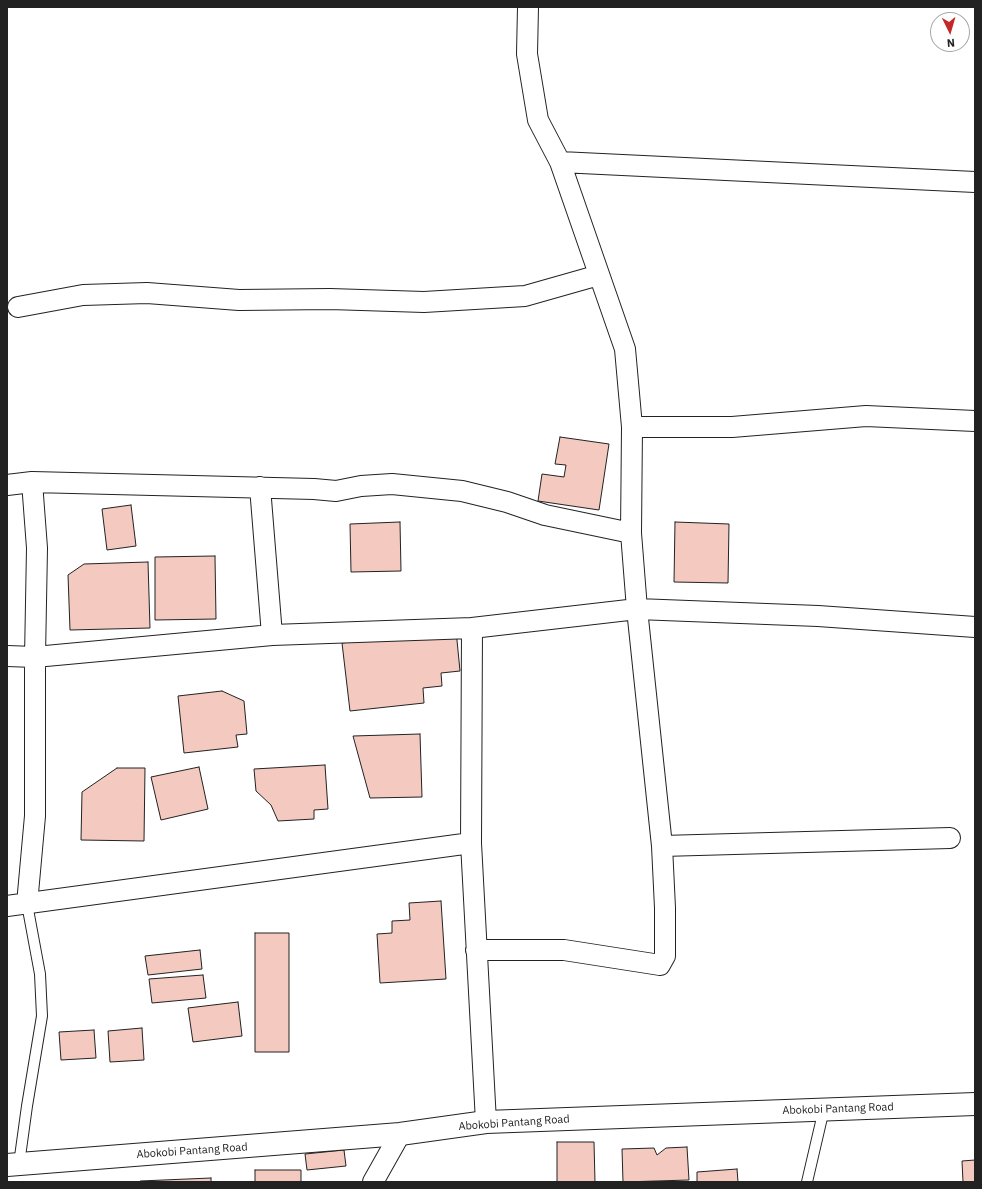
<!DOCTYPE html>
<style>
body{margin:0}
#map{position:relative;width:982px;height:1189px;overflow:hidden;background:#fff;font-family:"IBM Plex Sans",sans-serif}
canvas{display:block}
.frame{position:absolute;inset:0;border:8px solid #222;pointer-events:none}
.north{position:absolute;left:930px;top:12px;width:40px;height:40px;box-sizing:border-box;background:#fff;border:1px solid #a7a7a7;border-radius:50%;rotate:175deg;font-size:11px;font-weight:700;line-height:16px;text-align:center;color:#222}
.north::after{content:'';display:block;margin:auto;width:14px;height:18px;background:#c62828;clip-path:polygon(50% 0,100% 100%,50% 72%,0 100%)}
</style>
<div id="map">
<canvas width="982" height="1189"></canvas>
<div class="frame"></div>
<div class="north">N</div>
</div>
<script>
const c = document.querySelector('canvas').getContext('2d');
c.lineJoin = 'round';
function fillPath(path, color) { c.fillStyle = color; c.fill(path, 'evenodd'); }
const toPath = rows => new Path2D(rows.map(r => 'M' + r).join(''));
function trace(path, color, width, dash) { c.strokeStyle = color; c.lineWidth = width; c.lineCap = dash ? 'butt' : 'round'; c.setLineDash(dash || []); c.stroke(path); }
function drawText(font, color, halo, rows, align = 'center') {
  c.font = font + ' "IBM Plex Sans",sans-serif'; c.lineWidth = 3; c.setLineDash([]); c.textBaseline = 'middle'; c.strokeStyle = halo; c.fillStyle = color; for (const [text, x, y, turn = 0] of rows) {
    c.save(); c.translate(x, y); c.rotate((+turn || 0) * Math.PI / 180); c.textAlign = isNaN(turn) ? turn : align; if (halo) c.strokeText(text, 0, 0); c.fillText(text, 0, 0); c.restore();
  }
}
const building = toPath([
 [560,437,609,444,599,510,538,501,542,474,564,477,566,465,555,464,560,437],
 [131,505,136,546,107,550,102,509,131,505],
 [400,522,401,571,351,572,350,524,400,522],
 [675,522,729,524,728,583,674,582,675,522],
 [215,556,216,619,155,620,155,557,215,556],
 [148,562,150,628,70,630,68,575,84,564,148,562],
 [456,630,460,671,441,673,442,686,423,688,424,703,350,711,342,643,456,630],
 [222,691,244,701,247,734,236,735,238,747,184,753,178,696,222,691],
 [420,734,422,797,370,798,353,736,420,734],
 [325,765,328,809,314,810,314,819,278,821,271,805,256,791,254,769,325,765],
 [199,767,208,809,161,820,151,777,199,767],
 [117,768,145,768,144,841,81,840,82,792,117,768],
 [441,901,446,979,380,983,377,934,392,933,392,921,410,920,409,903,441,901],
 [255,933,289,933,289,1052,255,1052,255,933],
 [200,950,202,969,148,975,145,956,200,950],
 [203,975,206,998,152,1003,149,979,203,975],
 [238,1002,242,1036,193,1042,188,1008,238,1002],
 [142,1028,144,1060,110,1062,108,1031,142,1028],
 [94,1030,96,1058,61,1060,59,1032,94,1030],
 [557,1142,594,1142,595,1182,557,1182,557,1142],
 [687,1147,689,1180,623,1182,622,1149,654,1148,657,1155,666,1148,687,1147],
 [344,1150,346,1166,307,1170,305,1154,344,1150],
 [975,1160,975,1182,963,1182,962,1161,975,1160],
 [737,1169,738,1182,697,1182,697,1172,737,1169],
 [255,1170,301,1170,301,1182,255,1182,255,1170],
 [211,1178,211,1182,140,1182,140,1181,211,1178]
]);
fillPath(building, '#f3c9c0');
trace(building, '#222', 1);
const service = toPath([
 [19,1164,27,1106,42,1016,40,974,27,904],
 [807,1182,824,1109]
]);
const minor = toPath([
 [528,7,527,54,538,120,560,162,625,349,632,427,732,427,866,416,975,421],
 [560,162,975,182],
 [18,307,83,295,147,293,239,300,330,299,424,302,525,296,599,275],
 [7,485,32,482,314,489,336,491,361,486,392,484,462,491,507,502,545,515,631,533],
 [260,487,272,635],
 [472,628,637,609,818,616,975,627],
 [7,656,35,657,272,635,472,628,471,843,486,1122],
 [662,846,950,838],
 [27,904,35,816,35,657,37,548,32,482],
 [7,906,471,843],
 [476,950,564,950,660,965,665,956,665,908,662,846,637,609,631,533,632,427],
 [373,1182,400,1134]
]);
const tertiary = toPath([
 [7,1165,400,1134,486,1122,975,1104]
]);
trace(service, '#222', 12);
trace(minor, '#222', 22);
trace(tertiary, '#222', 24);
trace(service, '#fff', 10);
trace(minor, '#fff', 20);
trace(tertiary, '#fff', 22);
drawText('11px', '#222', '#fff', [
 ["Abokobi Pantang Road",838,1109,-2],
 ["Abokobi Pantang Road",514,1123,-4],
 ["Abokobi Pantang Road",192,1151,-4]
]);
</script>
